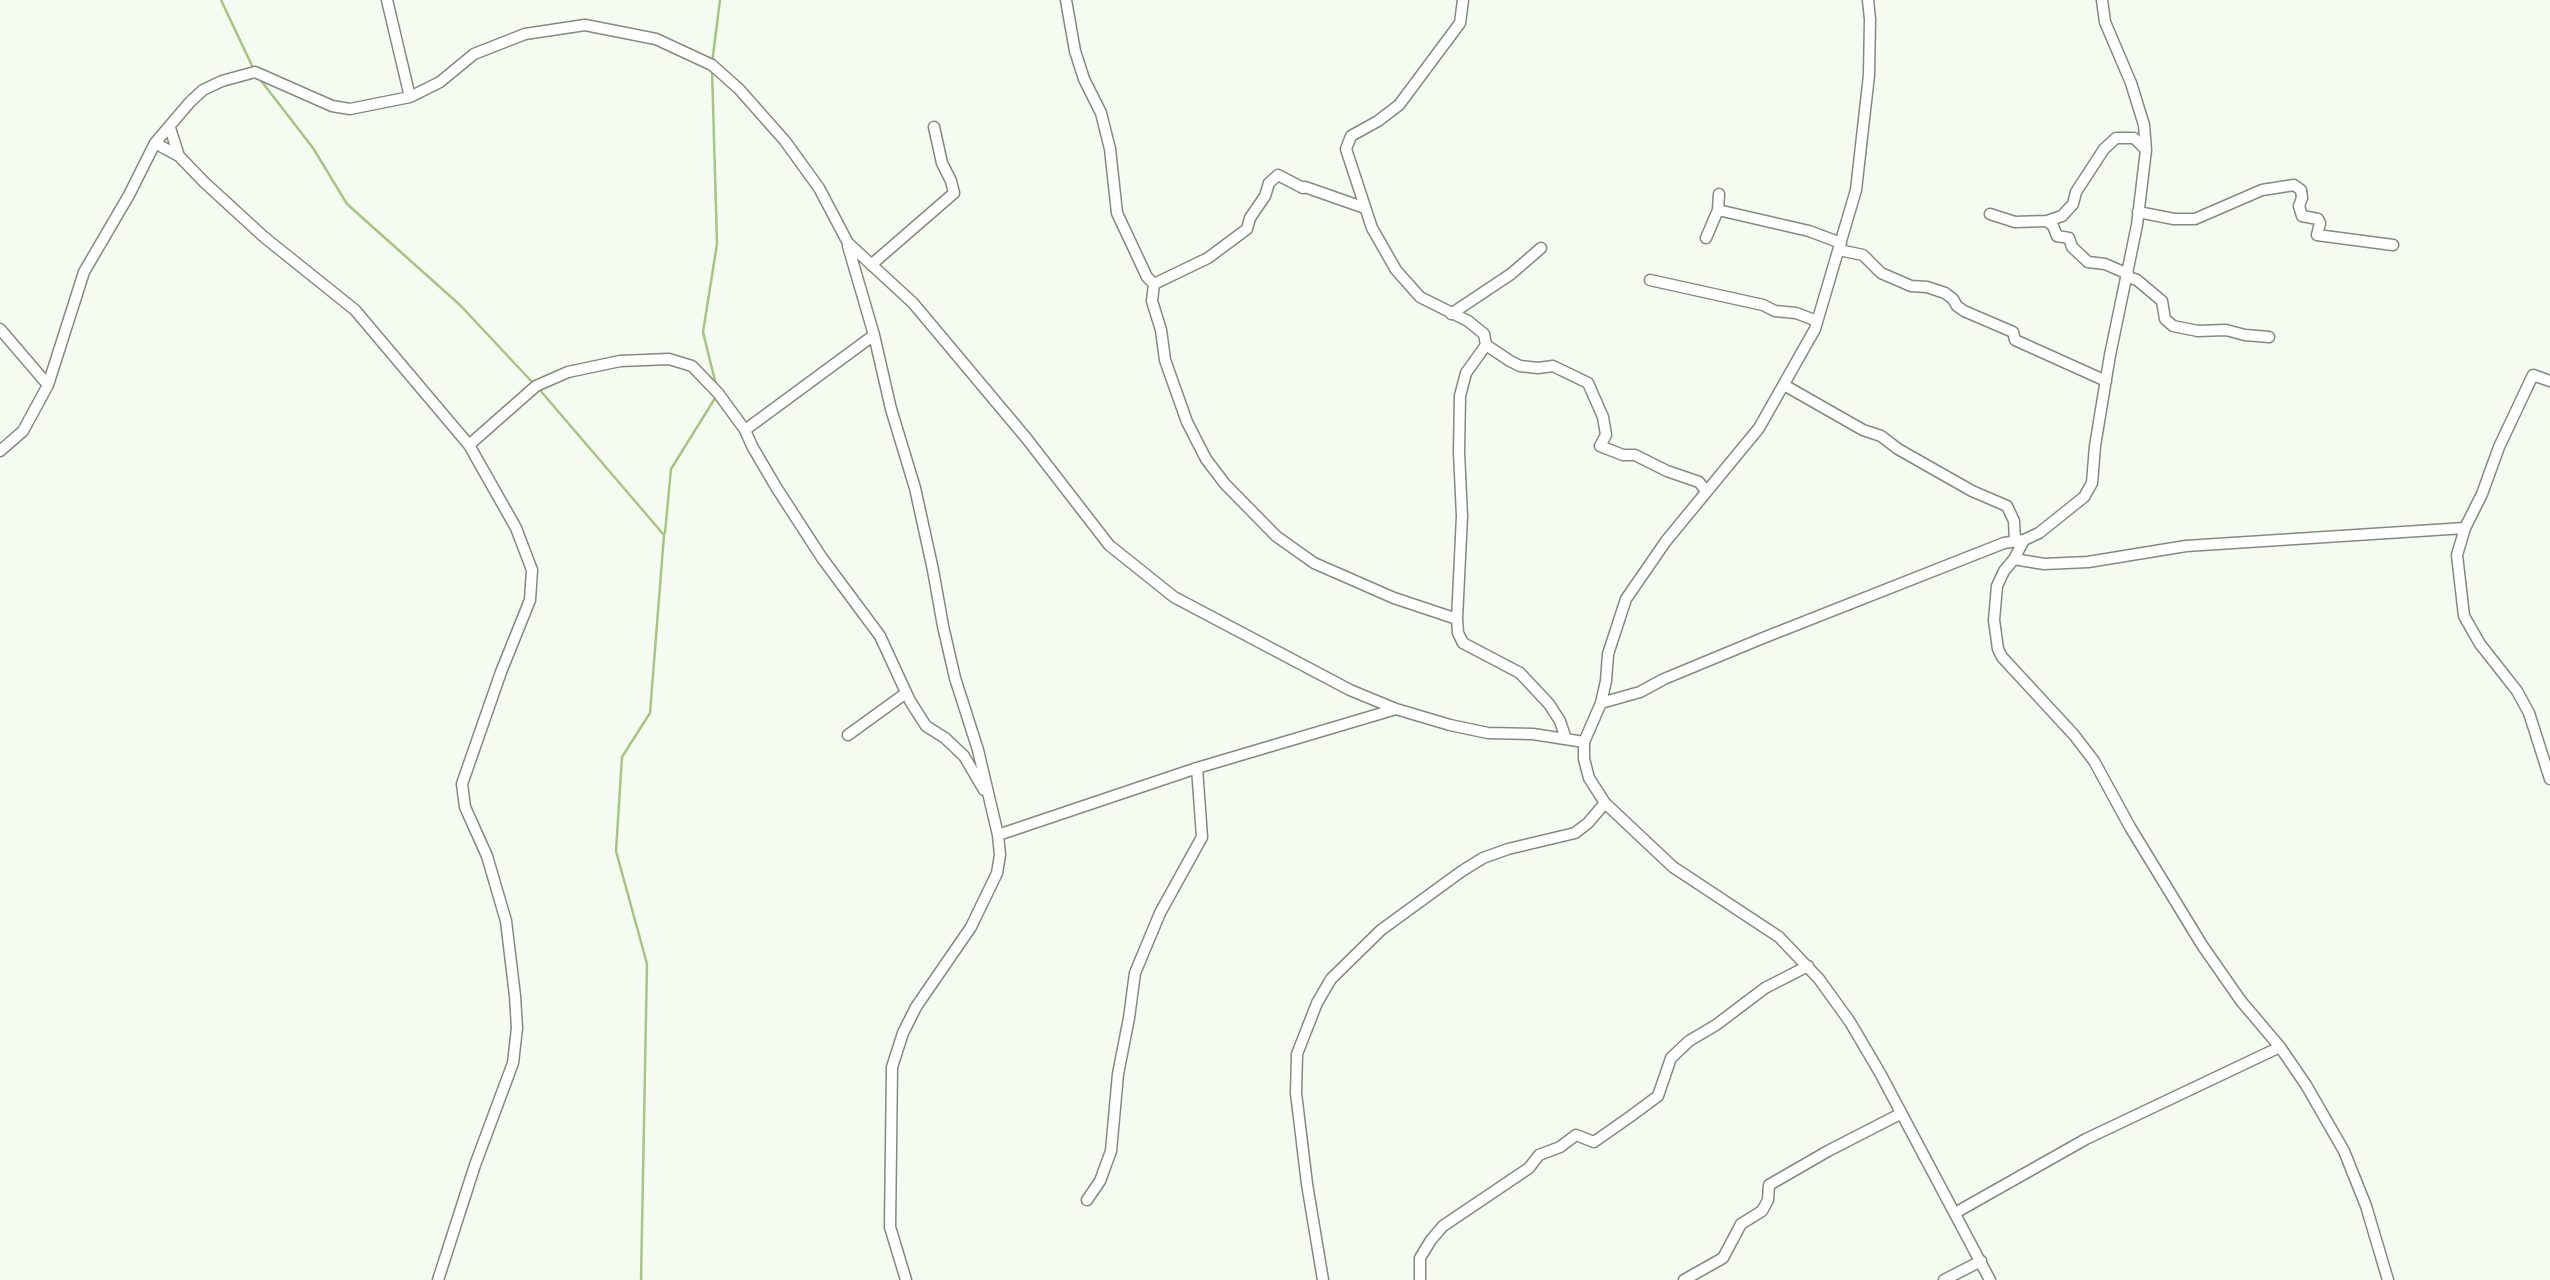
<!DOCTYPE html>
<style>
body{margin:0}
canvas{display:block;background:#f6fbf1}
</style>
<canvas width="2550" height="1280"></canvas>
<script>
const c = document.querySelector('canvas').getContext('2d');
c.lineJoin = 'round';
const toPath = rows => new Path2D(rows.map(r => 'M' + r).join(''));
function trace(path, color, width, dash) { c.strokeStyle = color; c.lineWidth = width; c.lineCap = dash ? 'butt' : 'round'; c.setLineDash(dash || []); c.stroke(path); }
trace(toPath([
 [221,0,254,70],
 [712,63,720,0],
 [712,69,717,244,703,332,716,385],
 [259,78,313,148,347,204,460,305,534,384],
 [539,389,664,535,650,713,622,757,616,851,647,964,641,1280],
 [665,533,671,469,717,395]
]), '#a6c583', 2.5);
const minor = toPath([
 [387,0,410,97],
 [1066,0,1075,51,1084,79,1101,113,1110,149,1117,213,1147,277,1154,284,1152,301,1161,330,1165,360,1187,422,1206,459,1225,484,1276,536,1314,563,1394,598,1457,619,1458,633,1463,643,1520,673,1549,704,1560,721,1566,739],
 [170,128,179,156],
 [155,143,179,156,204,182,264,237,355,310,469,445,516,528,532,570,530,600,501,672,462,784,465,807,487,856,506,921,515,996,517,1028,513,1063,475,1165,438,1280],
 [1718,210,1809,231,1841,243],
 [2138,212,2174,219,2195,219,2262,190,2294,185,2301,190,2302,198,2299,206,2302,216,2318,219,2320,223,2317,235,2393,245],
 [1990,214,2015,222,2047,221,2062,216,2073,204,2076,192,2104,149,2116,138,2134,138,2146,150],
 [2047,221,2053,226,2057,236,2069,238,2072,247,2088,262,2105,264,2128,274],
 [1706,238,1718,210,1719,194],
 [848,246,874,335,891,409,915,488,933,570,943,626,955,678,978,750,998,835,1000,855,997,873,971,927,916,1007,903,1033,892,1067,890,1227,906,1280],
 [1839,250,1863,255,1881,273,1911,286,1927,287,1945,293,1953,299,1957,306,1964,311,2013,332,2015,340,2106,381],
 [871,265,954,193,951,181,942,163,934,127],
 [2128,277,2137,280,2162,301,2165,319,2173,326,2198,331,2226,330,2245,335,2269,337],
 [1650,280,1763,305,1775,311,1796,313,1817,321],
 [1154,284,1208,258,1247,229,1250,218,1265,196,1269,183,1278,175,1303,188,1305,187,1365,208],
 [1451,314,1511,274,1541,248],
 [0,329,48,385],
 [1486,345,1510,361,1520,366,1538,368,1553,366,1588,383,1603,417,1606,435,1600,446,1623,455,1635,455,1667,471,1699,482,1706,491],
 [2550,381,2533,375,2499,447,2482,494,2465,528,2457,555,2464,616,2480,644,2517,691,2529,713,2550,779],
 [1784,385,1863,430,1881,436,1898,449,1972,491,2007,506,2014,521,2015,542],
 [745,430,874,335],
 [469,445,536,386,568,372,620,361,669,359,692,366,718,393,745,430,752,446,776,487,822,558,880,636,910,701,926,726,945,738,964,756,984,790],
 [0,451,23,431,48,385,84,272,129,195,155,143,190,102,203,90,222,81,255,72,332,106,350,109,410,97,440,82,474,54,525,34,585,25,656,39,712,65,739,89,785,141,819,188,848,243,913,303,1027,439,1109,545,1174,597,1350,690,1396,709,1450,725,1488,733,1533,734,1584,742],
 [2024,540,2014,559,2004,571,1997,586,1994,620,1998,649,2002,657,2074,735,2094,761,2130,827,2202,945,2241,1001,2280,1047,2306,1085,2344,1151,2366,1206,2388,1280],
 [2014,559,2044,564,2088,562,2186,546,2465,528],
 [1457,619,1462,516,1459,452,1460,396,1466,373,1486,345,1484,334,1468,321,1420,297,1396,270,1372,228,1346,149,1351,136,1378,121,1399,105,1460,23,1463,0],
 [1601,703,1606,681,1608,654,1626,599,1666,541,1759,428,1815,329,1856,190,1869,75,1870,19,1868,0],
 [848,735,906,693],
 [998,835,1197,768,1396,709],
 [1087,1200,1100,1181,1111,1151,1118,1074,1129,1018,1135,973,1160,913,1202,837,1197,768],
 [1955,1213,2086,1139,2280,1047],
 [1323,1280,1307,1184,1296,1093,1297,1054,1317,1003,1331,979,1381,930,1462,871,1483,858,1508,849,1575,833,1588,823,1605,803],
 [1420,1280,1420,1258,1431,1240,1443,1226,1529,1168,1539,1155,1560,1147,1576,1135,1594,1142,1631,1116,1658,1096,1671,1058,1689,1041,1716,1025,1765,988,1808,966],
 [1684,1280,1723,1258,1741,1224,1762,1211,1768,1200,1769,1185,1828,1151,1900,1114],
 [1944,1280,1981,1261],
 [1990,1280,1880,1073,1850,1022,1819,979,1779,937,1673,867,1605,803,1589,778,1584,759,1584,742,1601,703,1640,692,1664,679,1763,638,2004,543,2024,540,2039,533,2084,497,2092,483,2095,446,2110,355,2137,225,2146,150,2144,125,2131,83,2105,22,2102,0]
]);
trace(minor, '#858a81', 13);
trace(minor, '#fff', 10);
</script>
